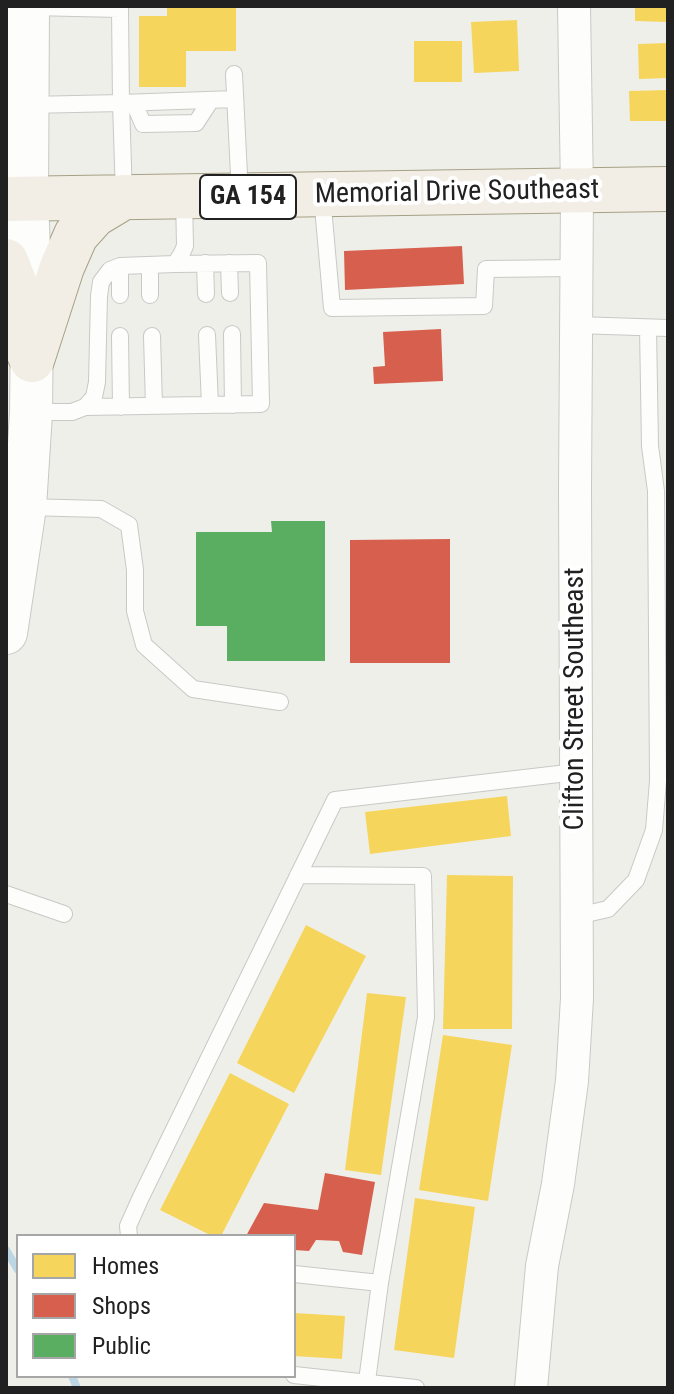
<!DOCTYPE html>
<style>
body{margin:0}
#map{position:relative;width:674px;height:1394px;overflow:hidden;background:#efefea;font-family:"Roboto Condensed",sans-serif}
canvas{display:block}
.frame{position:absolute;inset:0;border:8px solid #212121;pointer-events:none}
.legend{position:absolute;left:16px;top:1234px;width:280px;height:144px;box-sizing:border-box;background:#fff;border:2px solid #a6a6a6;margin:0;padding:10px 14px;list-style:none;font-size:24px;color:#212121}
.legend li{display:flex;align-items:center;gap:16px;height:40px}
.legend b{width:40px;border:2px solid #a6a6a6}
</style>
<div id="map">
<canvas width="674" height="1394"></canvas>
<div class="frame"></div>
<ul class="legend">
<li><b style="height:22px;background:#f6d55c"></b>Homes</li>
<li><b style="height:22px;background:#d6604d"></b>Shops</li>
<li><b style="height:22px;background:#5aae61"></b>Public</li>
</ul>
</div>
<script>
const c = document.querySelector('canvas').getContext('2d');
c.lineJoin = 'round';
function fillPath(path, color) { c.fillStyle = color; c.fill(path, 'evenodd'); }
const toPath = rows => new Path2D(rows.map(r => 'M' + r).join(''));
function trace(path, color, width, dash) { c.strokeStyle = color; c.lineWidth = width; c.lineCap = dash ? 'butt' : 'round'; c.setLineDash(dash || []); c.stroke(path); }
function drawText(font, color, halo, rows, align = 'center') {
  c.font = font + ' "Roboto Condensed",sans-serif'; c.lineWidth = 8; c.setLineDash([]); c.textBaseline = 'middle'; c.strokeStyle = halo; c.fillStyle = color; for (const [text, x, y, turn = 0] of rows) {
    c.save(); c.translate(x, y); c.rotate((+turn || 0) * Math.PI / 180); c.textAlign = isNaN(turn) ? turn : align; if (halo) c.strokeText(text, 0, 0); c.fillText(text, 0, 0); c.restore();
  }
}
fillPath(toPath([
 [167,6,236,6,236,51,186,51,186,87,139,87,139,16,167,16],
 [635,6,668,6,668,22,635,21],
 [517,20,519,71,474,73,471,22],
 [414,41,462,41,462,82,414,82],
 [668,43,668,78,639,79,638,44],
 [668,90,668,121,630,121,629,91],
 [507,796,511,836,370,854,365,812],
 [447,875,513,876,512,1029,443,1029],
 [306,925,366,956,294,1093,237,1063],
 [367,993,406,997,381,1175,345,1170],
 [443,1035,512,1045,488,1201,419,1190],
 [230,1073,289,1104,221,1236,212,1236,160,1210],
 [415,1198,475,1207,454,1358,394,1350],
 [294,1313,345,1316,342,1359,294,1356]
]), '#f6d55c');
fillPath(toPath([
 [462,246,464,284,345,290,344,251],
 [441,329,443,381,374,384,373,367,385,366,383,332],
 [450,539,450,663,350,663,350,540],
 [325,1173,375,1182,362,1255,343,1252,339,1241,316,1240,309,1251,294,1250,294,1236,246,1236,264,1203,318,1210]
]), '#d6604d');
fillPath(toPath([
 [271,521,325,521,325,661,227,661,227,626,196,626,196,532,272,532]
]), '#5aae61');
trace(toPath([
 [6,1250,18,1270],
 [72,1376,77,1388]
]), '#bcd6e4', 8);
const service = toPath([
 [234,74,240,195],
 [134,103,143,124,196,123,211,100],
 [29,105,121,103,120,9,30,7],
 [124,196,121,103,235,99],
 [322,196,332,308,484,306,486,269,576,268],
 [205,263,206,294],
 [229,263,230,293],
 [120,266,120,295],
 [150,266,150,295],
 [576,325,668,328],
 [232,334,233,405],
 [207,335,210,405],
 [120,336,121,407],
 [152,336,154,406],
 [85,407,261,404,258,263,175,264],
 [32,412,72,412,85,407,94,397,97,382,99,296,101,282,110,270,120,266,175,264,181,255,185,246,184,197],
 [26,507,101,509,129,525,135,570,135,611,144,645,193,689,280,702],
 [6,894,64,914],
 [577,916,608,909,636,880,654,830,658,781,656,491,650,446,648,328],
 [129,1236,128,1226,141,1197,335,800,576,772],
 [294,1274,380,1283,426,1017,423,876,298,875],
 [294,1375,416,1388],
 [367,1381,380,1283]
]);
const minor = toPath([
 [531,1388,542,1266,558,1184,572,1081,577,998,575,488,577,191,574,6]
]);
const tertiary = toPath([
 [6,633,25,507,31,413,32,323,27,200,28,6]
]);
const primary = toPath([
 [6,199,668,189],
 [6,261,16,287,24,343,32,360],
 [32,360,62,267,76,235,94,215,124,197]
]);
trace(service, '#c8c8c6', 18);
trace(minor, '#c8c8c6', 34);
trace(tertiary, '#c8c8c6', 44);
trace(primary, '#a6a085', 46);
trace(service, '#fdfdfc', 16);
trace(minor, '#fdfdfc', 32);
trace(tertiary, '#fdfdfc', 42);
trace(primary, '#f2eee6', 44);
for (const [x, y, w] of [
 [248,197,96]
]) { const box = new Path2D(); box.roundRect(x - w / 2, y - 22, w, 44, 6); c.fillStyle = '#fff'; c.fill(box); trace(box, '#212121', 2); }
drawText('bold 26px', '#212121', null, [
 ["GA 154",248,197]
]);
drawText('28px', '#212121', '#fff', [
 ["Memorial Drive Southeast",457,193,-1],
 ["Clifton Street Southeast",576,699,-90]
]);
</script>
